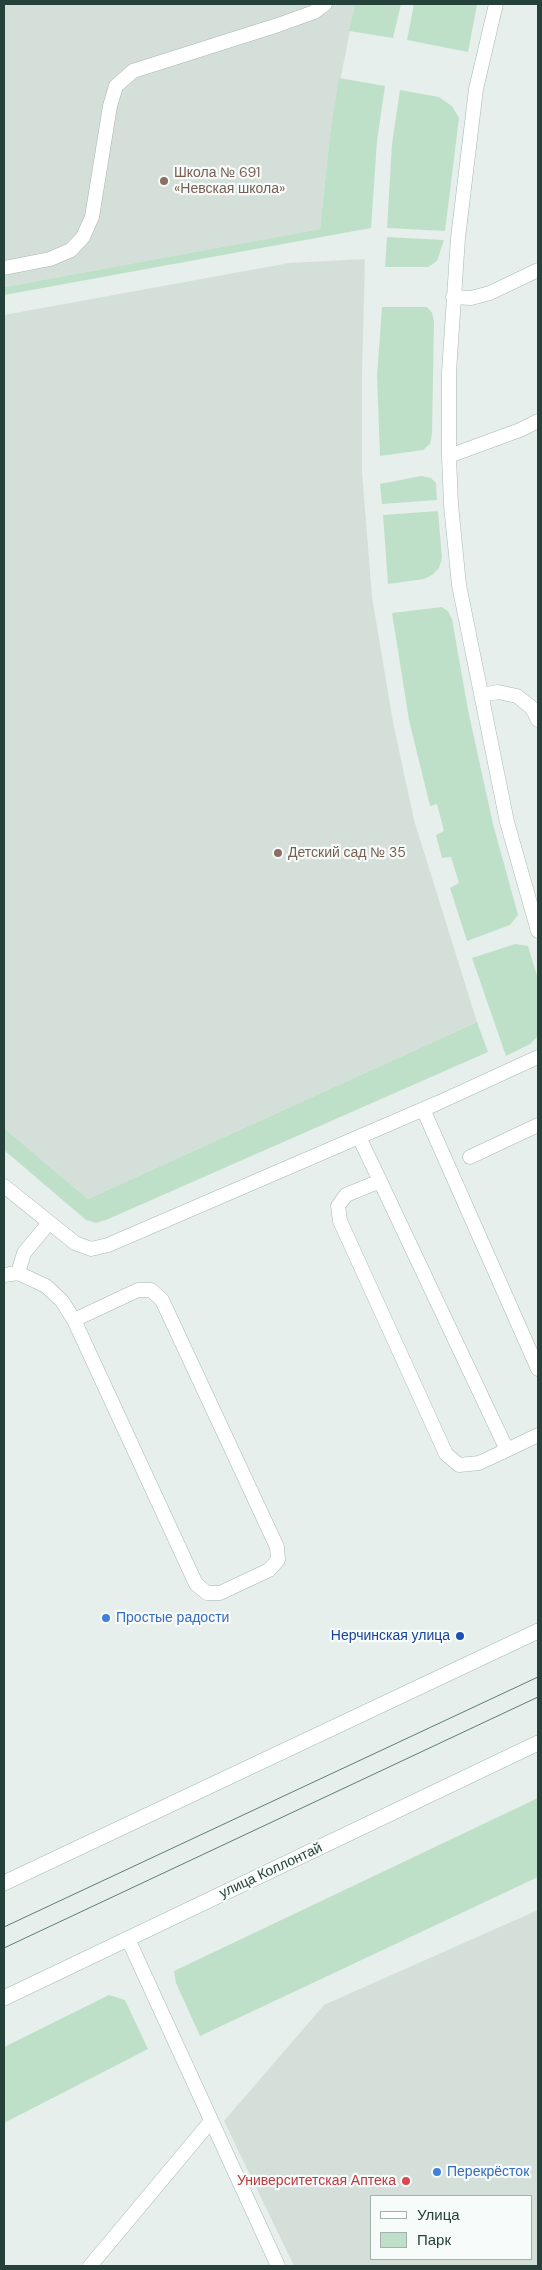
<!DOCTYPE html>
<meta charset="utf-8">
<style>
body{margin:0}
#map{position:relative;width:542px;height:2270px;overflow:hidden;background:#e6efeb;font-family:"DM Sans",sans-serif}
canvas{display:block}
.frame{position:absolute;inset:0;border:5px solid #24423a;pointer-events:none}
.legend{position:absolute;left:370px;top:2195px;width:162px;height:65px;box-sizing:border-box;background:#f7fbf9;border:1px solid #a3b1ad;margin:0;padding:6px 9px;list-style:none;font-size:15px;color:#24423a}
.legend li{display:flex;align-items:center;gap:10px;height:25px}
.legend b{width:25px;border:1px solid #a3b1ad}
</style>
<div id="map">
<canvas width="542" height="2270"></canvas>
<div class="frame"></div>
<ul class="legend">
<li><b style="height:6px;background:#fff"></b>Улица</li>
<li><b style="height:14px;background:#bfe0c8"></b>Парк</li>
</ul>
</div>
<script>
const c = document.querySelector('canvas').getContext('2d');
c.lineJoin = 'round';
function fillPath(path, color) { c.fillStyle = color; c.fill(path, 'evenodd'); }
const toPath = rows => new Path2D(rows.map(r => 'M' + r).join(''));
function trace(path, color, width, dash) { c.strokeStyle = color; c.lineWidth = width; c.lineCap = dash ? 'butt' : 'round'; c.setLineDash(dash || []); c.stroke(path); }
function drawText(font, color, halo, rows, align = 'center') {
  c.font = font + ' "DM Sans",sans-serif'; c.lineWidth = 4.5; c.setLineDash([]); c.textBaseline = 'middle'; c.strokeStyle = halo; c.fillStyle = color; for (const [text, x, y, turn = 0] of rows) {
    c.save(); c.translate(x, y); c.rotate((+turn || 0) * Math.PI / 180); c.textAlign = isNaN(turn) ? turn : align; if (halo) c.strokeText(text, 0, 0); c.fillText(text, 0, 0); c.restore();
  }
}
fillPath(toPath([
 [4,4,355,4,330,134,320,229,4,287],
 [365,259,362,374,362,472,372,597,393,722,414,820,477,1022,88,1199,4,1128,4,315,289,263],
 [538,1910,538,2266,294,2266,224,2121,324,2005],
 [371,2196,531,2196,531,2259,371,2259]
]), '#d4dfda');
fillPath(toPath([
 [355,4,401,4,393,38,349,31],
 [414,4,477,5,468,52,407,40],
 [339,78,385,86,377,141,371,228,4,295,4,287,320,229,330,134],
 [400,90,439,97,452,106,459,118,445,231,387,228,392,144],
 [387,237,444,240,437,261,428,267,385,267],
 [382,307,427,307,432,313,434,321,432,434,430,444,423,450,380,456,377,376],
 [421,476,431,478,436,483,437,500,382,504,380,484],
 [438,511,442,558,439,568,432,575,424,579,388,584,383,515],
 [442,607,448,611,452,619,468,710,493,824,518,915,510,925,467,941,450,888,459,883,451,857,442,858,436,835,444,831,437,804,430,806,409,720,392,613],
 [515,944,528,946,538,979,538,1036,530,1044,506,1056,472,958],
 [477,1022,488,1052,106,1220,96,1223,86,1220,4,1150,4,1128,88,1199],
 [538,1798,538,1877,200,2036,176,1983,174,1971],
 [109,1995,125,2000,148,2049,4,2123,4,2047]
]), '#bfe0c8');
const service = toPath([
 [496,4,476,89,458,238,449,372,449,456,451,505,459,585,507,822,538,931],
 [4,268,50,259,71,250,83,237,92,217,110,106,116,86,133,71,278,25,314,12,325,4],
 [453,297,471,298,490,293,538,270],
 [449,456,520,430,538,421],
 [482,695,498,692,517,696,532,708,538,720],
 [423,1109,538,1369],
 [359,1137,380,1181],
 [470,1157,538,1125],
 [4,1186,75,1243,91,1249,108,1245,440,1102,538,1057],
 [48,1224,24,1253,18,1273,46,1286,62,1301,74,1320,196,1584,207,1593,220,1593,269,1570,278,1560,277,1547,162,1300,151,1290,138,1290,74,1320],
 [4,1275,18,1273],
 [507,1450,380,1181,346,1195,338,1206,340,1221,446,1454,459,1465,479,1463,507,1450,538,1435],
 [128,1939,278,2266],
 [90,2266,211,2121]
]);
const secondary = toPath([
 [4,1883,538,1631],
 [4,1998,538,1743]
]);
trace(service, '#a8b8b2', 15);
trace(secondary, '#a4bbb3', 16);
trace(service, '#fff', 14);
trace(secondary, '#fff', 15);
trace(toPath([
 [4,1927,538,1677],
 [4,1948,538,1697]
]), '#5f7d75', 1);
for (const [x, y, r, color] of [
 [164,181,5,"#8d6e63"],
 [278,853,5,"#8d6e63"],
 [106,1618,5,"#3f7fe0"],
 [460,1636,5,"#1a4fb4"],
 [437,2172,5,"#3f7fe0"],
 [406,2181,5,"#e0444e"]
]) { const dot = new Path2D(); dot.arc(x, y, r, 0, 2 * Math.PI); c.fillStyle = color; c.fill(dot); trace(dot, '#f7fbf9', 2); }
drawText('14px', '#785e54', '#f7fbf9', [
 ["Школа № 691",174,173],
 ["«Невская школа»",174,189],
 ["Детский сад № 35",288,853]
], 'left');
drawText('14px', '#366cbe', '#f7fbf9', [
 ["Простые радости",116,1618],
 ["Перекрёсток",447,2172]
], 'left');
drawText('14px', '#164399', '#f7fbf9', [
 ["Нерчинская улица",450,1636]
], 'right');
drawText('14px', '#24423a', '#f7fbf9', [
 ["улица Коллонтай",271,1871,-25]
]);
drawText('14px', '#be3a42', '#f7fbf9', [
 ["Университетская Аптека",396,2181]
], 'right');
</script>
